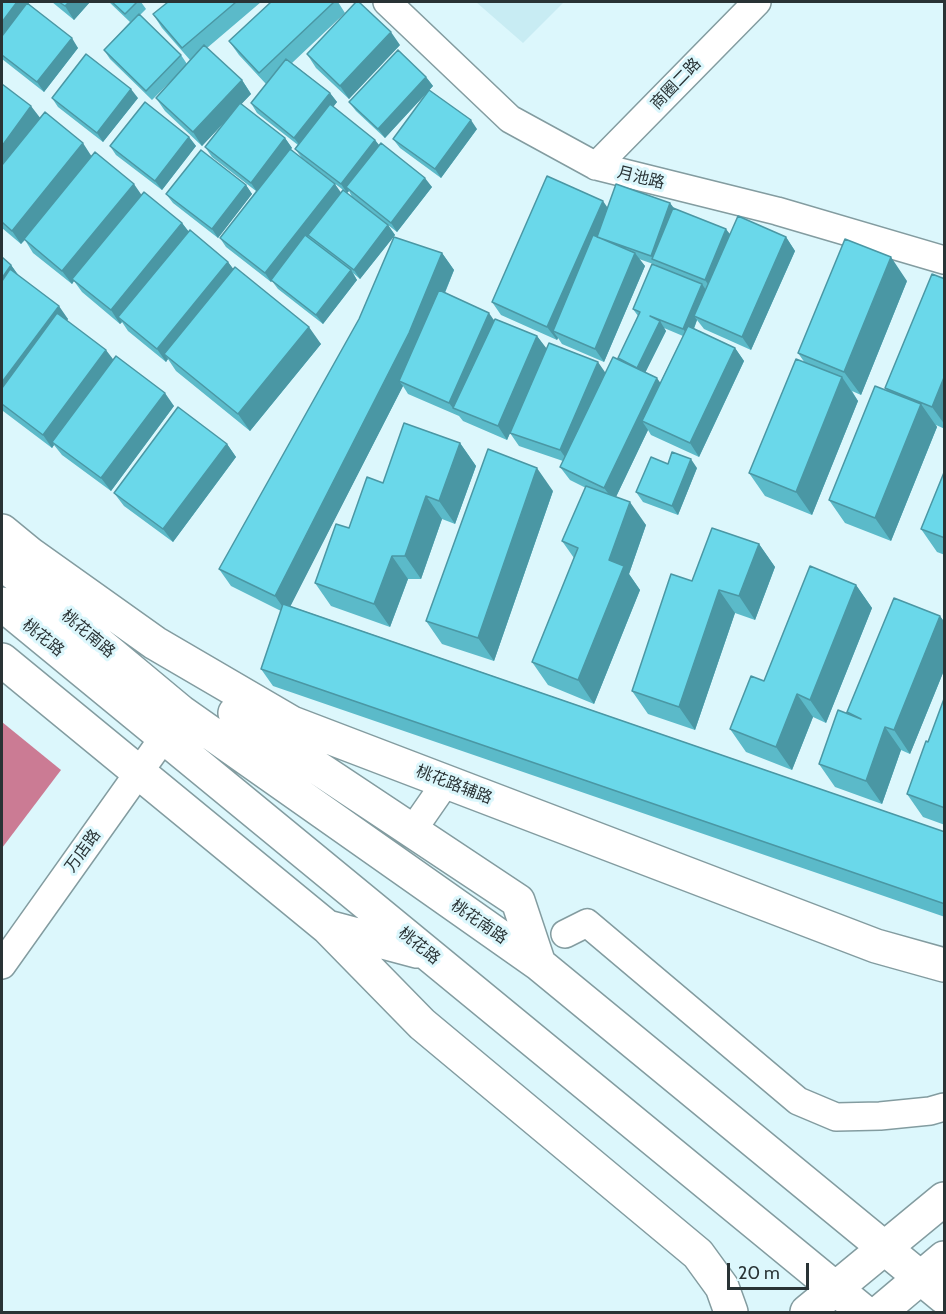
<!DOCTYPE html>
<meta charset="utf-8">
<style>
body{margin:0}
#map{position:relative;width:946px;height:1314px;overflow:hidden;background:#dcf7fc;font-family:Cabin,sans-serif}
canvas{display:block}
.frame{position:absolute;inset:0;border:3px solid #293335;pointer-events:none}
.scale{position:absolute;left:727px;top:1263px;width:82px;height:27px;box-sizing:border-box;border:3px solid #293335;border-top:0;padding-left:8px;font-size:18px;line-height:21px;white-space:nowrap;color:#293335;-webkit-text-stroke:4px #dcf7fc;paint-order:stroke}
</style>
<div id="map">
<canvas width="946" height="1314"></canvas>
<div class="frame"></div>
<div class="scale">20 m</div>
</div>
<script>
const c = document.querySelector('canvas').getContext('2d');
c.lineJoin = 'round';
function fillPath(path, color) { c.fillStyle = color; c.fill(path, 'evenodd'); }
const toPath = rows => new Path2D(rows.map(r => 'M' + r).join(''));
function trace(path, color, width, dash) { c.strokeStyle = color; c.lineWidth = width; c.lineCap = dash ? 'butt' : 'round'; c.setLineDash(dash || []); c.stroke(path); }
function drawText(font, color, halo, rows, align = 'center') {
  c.font = font + ' Cabin,"Noto Sans SC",sans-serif'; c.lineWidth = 6; c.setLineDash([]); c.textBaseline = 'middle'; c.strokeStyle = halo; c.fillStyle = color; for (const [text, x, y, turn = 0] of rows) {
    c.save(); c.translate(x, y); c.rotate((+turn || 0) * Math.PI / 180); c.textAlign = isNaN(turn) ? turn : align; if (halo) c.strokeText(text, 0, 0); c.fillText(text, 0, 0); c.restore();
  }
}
fillPath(toPath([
 [476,2,564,2,523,43]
]), '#c8ecf3');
fillPath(toPath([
 [2,722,61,770,2,848]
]), '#cb7b94');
const minor = toPath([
 [387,2,510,119,596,166,777,211,944,260],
 [596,166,757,2],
 [412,831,446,782],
 [565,934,587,923,798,1101,836,1117,880,1116,930,1111,944,1107],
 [2,965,164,737]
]);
const major = toPath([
 [2,531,30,554,155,643,292,723,876,946,944,965],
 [2,563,181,712,539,964,944,1297],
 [2,604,864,1312],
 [2,660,327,927,417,951],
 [235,713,518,901,539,964],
 [327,927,422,1024,698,1254,722,1287,731,1312],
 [807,1312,944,1199],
 [880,1312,944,1258]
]);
trace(minor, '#839ca0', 30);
trace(major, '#839ca0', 36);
trace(minor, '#fff', 27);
trace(major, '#fff', 33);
fillPath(toPath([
 [2,2,27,2,78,48,44,92,2,59],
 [52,2,90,2,74,20],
 [109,2,141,2,146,9,140,15,181,55,187,64,190,60,162,28,153,14,168,2,261,2,207,48,242,80,251,94,241,104,285,138,292,148,290,149,341,193,388,225,395,235,360,279,353,273,357,280,323,324,278,289,272,281,271,282,226,247,220,238,256,191,212,157,205,147,229,117,202,146,165,111,156,98,175,77,152,100,110,59,104,50,130,22],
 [271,2,338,2,345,13,292,63,330,93,337,102,333,107,375,140,379,145,432,187,397,232,352,197,349,191,347,193,302,158,295,149,298,145,257,113,251,103,266,84,239,55,229,41],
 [400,45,349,99,316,68,307,54],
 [426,77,433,86,385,138,356,111,349,102],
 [2,84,40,118,92,156,141,195,182,223,189,232,228,262,233,269,321,344,250,431,176,371,168,359,166,362,128,331,122,322,120,324,82,292,74,281,72,284,33,253,25,240,21,244,2,228],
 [52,98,138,98,103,142,58,107],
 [477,129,441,178,400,148,393,139],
 [189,137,196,146,162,190,116,155,110,146],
 [246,185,252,194,218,238,173,203,166,194],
 [670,203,673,208,730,234,786,237,795,251,751,350,704,329,697,320,694,329,735,348,744,361,699,457,651,435,648,430,616,497,646,525,629,574,640,590,594,704,548,685,532,662,574,558,562,541,586,488,570,480,560,467,563,461,519,446,510,433,507,440,463,421,459,416,408,394,403,386,290,606,945,832,945,917,273,686,261,669,281,611,231,586,219,569,442,253,454,270,445,293,494,320,537,336,546,349,606,373,619,360,618,358,638,316,633,309,656,266,656,265,639,259,645,266,604,362,562,344,558,338,557,340,501,315,492,302,608,207],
 [664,328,683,336,660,383,645,373,666,331],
 [2,257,11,265,19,276,68,319,67,321,113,360,174,406,111,491,62,455,54,445,52,448,3,411,2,409],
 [945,279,945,429,936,425,937,427,891,541,845,523,829,500,887,390,885,388],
 [907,281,861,395,852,391,858,401,812,515,765,496,749,473,805,363,798,353],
 [460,443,476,466,455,524,442,519,421,579,408,579,390,627,331,606,315,583,383,483],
 [227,444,236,457,173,542,124,506,114,493],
 [697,468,678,515,643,502,636,492],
 [945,470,945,555,937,552,921,529],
 [553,491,494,661,442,644,426,621],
 [759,544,775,567,755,620,735,613,695,730,648,714,632,691,692,581],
 [856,585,872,608,826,723,813,717,792,770,746,752,730,729,764,681],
 [940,616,945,623,945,668,910,754,901,750,882,804,835,787,819,764,849,714,847,712],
 [945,696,945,825,923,817,907,794,928,742]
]), '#5bbac9');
fillPath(toPath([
 [17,2,27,2,29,4,2,39,2,22],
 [69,2,90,2,74,20,65,6],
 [391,32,400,45,349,99,340,86],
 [72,38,78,48,44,92,37,82],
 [426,77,433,86,385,138,378,129],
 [242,80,251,94,202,146,193,132],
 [131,89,138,98,103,142,97,133],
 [330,93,337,102,301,147,294,138],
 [31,106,41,119,2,172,2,146],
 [471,120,477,129,441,178,435,169],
 [189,137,196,146,162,190,155,181],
 [285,138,292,148,257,192,251,183],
 [375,140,382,149,346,187,349,191,347,193,341,184],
 [83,143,92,157,21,244,12,231],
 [425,178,432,187,397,232,391,223],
 [134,184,143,197,72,279,74,281,72,284,62,271],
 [335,184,342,194,271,282,265,273],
 [246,185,252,194,218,238,212,229],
 [603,201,612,214,553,331,558,338,557,340,547,327],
 [670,203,677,212,654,260,651,256],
 [182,223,192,236,118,317,122,322,120,324,111,310],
 [388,225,395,235,360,279,354,270],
 [726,229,733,238,712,290,705,280],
 [786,237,795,251,751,350,742,337],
 [442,253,454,270,421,350,399,381,403,386,287,613,275,596],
 [635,253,645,266,604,362,595,349],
 [891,257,907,281,861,395,844,372],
 [228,262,238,275,164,354,168,359,166,362,157,349],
 [11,265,21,279,2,302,2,278],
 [351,270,357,280,323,324,316,315],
 [702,284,708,293,694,316,697,320,690,338,683,329],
 [59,306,68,319,5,404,2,400,2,382],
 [489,313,498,326,453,408,459,416,449,403],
 [660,321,666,331,643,377,637,368],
 [309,327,321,344,250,431,238,414],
 [537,336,547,349,507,440,498,426],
 [735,348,744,361,699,457,690,443],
 [106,350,116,363,52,442,54,445,52,448,43,435],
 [598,362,607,375,570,464,560,450],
 [945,375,945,425,932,407],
 [842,377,858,401,812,515,796,492],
 [657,378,666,391,642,421,648,430,614,501,604,488],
 [165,393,174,406,111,491,101,478],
 [921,404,937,427,891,541,875,518],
 [460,443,476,466,455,524,439,501],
 [227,444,236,457,173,542,163,529],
 [691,459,697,468,678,515,672,506],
 [537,468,553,491,494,661,478,638],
 [426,496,442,519,421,579,405,556],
 [630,502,646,525,629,574,640,590,594,704,578,680,609,560],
 [759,544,775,567,755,620,739,596],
 [392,556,408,579,390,627,374,604],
 [856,585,872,608,826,723,810,700],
 [719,590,735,613,695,730,679,707],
 [940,616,945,623,945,668,910,754,894,730],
 [797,694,813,717,792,770,776,747],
 [885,727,901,750,882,804,866,781]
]), '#4a97a4');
const building = toPath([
 [2,2,17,2,2,22,2,2],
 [59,2,69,2,65,6,59,2],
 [112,2,137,2,125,14,112,2],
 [168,2,236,2,182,48,153,14,168,2],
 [271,2,334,2,259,73,229,41,271,2],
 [356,2,359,2,391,32,340,86,307,54,356,2],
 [27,3,72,38,37,82,2,55,2,36,27,3],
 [139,14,181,55,146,91,104,50,139,14],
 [204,45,242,80,193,132,156,98,204,45],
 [398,50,426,77,378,129,349,102,398,50],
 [86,54,131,89,97,133,52,98,86,54],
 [286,59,330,93,294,138,251,103,286,59],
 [2,84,31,106,2,146,2,84],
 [429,90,471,120,435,169,393,139,429,90],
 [145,102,189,137,155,181,110,146,145,102],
 [240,103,285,138,251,183,205,147,240,103],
 [330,104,375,140,341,184,295,149,330,104],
 [45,112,83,143,12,231,2,222,2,165,45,112],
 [381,143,425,178,391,223,346,187,381,143],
 [290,149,335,184,265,273,220,238,290,149],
 [201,150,246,185,212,229,166,194,201,150],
 [95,152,134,184,62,271,24,239,95,152],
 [547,176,603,201,547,327,492,302,547,176],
 [616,184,670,203,651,256,597,237,616,184],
 [343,190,388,225,354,270,308,235,343,190],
 [144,192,182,223,111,310,72,279,144,192],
 [673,208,726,229,705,280,652,259,673,208],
 [738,216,786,237,742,337,694,316,738,216],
 [190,230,228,262,157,349,118,317,190,230],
 [305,235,351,270,316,315,271,280,305,235],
 [593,235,635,253,595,349,553,331,593,235],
 [394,237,442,253,409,333,275,596,219,569,359,319,394,237],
 [845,239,891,257,844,372,798,353,845,239],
 [2,257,11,265,2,278,2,257],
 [652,264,702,284,683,329,650,316,660,321,637,368,618,358,640,312,633,309,652,264],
 [235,267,309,327,238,414,164,354,235,267],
 [10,269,59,306,2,382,2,281,10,269],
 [932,274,945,279,945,375,932,407,885,388,932,274],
 [439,290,489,313,449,403,399,381,439,290],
 [57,313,106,350,43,435,2,404,2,388,57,313],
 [495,319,537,336,498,426,453,408,495,319],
 [688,326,735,348,690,443,642,421,688,326],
 [549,343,598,362,560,450,510,433,549,343],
 [116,356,165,393,101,478,52,442,116,356],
 [613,357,657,378,604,488,560,467,613,357],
 [796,359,842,377,796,492,749,473,796,359],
 [875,386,921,404,875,518,829,500,875,386],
 [178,407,227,444,163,529,114,493,178,407],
 [404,423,460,443,439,501,426,496,405,556,392,556,374,604,315,583,336,524,349,528,367,477,383,483,404,423],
 [488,449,537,468,478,638,426,621,488,449],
 [672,452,691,459,672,506,636,492,651,457,668,464,672,452],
 [945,470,945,538,921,529,945,470],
 [586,486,630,502,609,560,624,566,578,680,532,662,578,548,562,541,586,486],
 [712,528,759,544,739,596,719,590,679,707,632,691,671,574,692,581,712,528],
 [810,566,856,585,810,700,797,694,776,747,730,729,751,676,764,681,810,566],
 [894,598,940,616,894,730,885,727,866,781,819,764,838,710,861,719,847,712,894,598],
 [283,604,945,832,945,904,261,669,283,604],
 [945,696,945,808,907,794,926,741,928,742,945,696]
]);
fillPath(building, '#6ad8ea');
trace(building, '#4a97a4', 1.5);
drawText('16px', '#293335', '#dcf7fc', [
 ["商圈二路",676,84,-46],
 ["月池路",641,178,14],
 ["桃花南路",88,634,40],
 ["桃花路",43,638,39],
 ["桃花路辅路",454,785,21],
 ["万店路",83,851,-54],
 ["桃花南路",479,922,35],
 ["桃花路",419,946,39]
]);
</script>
